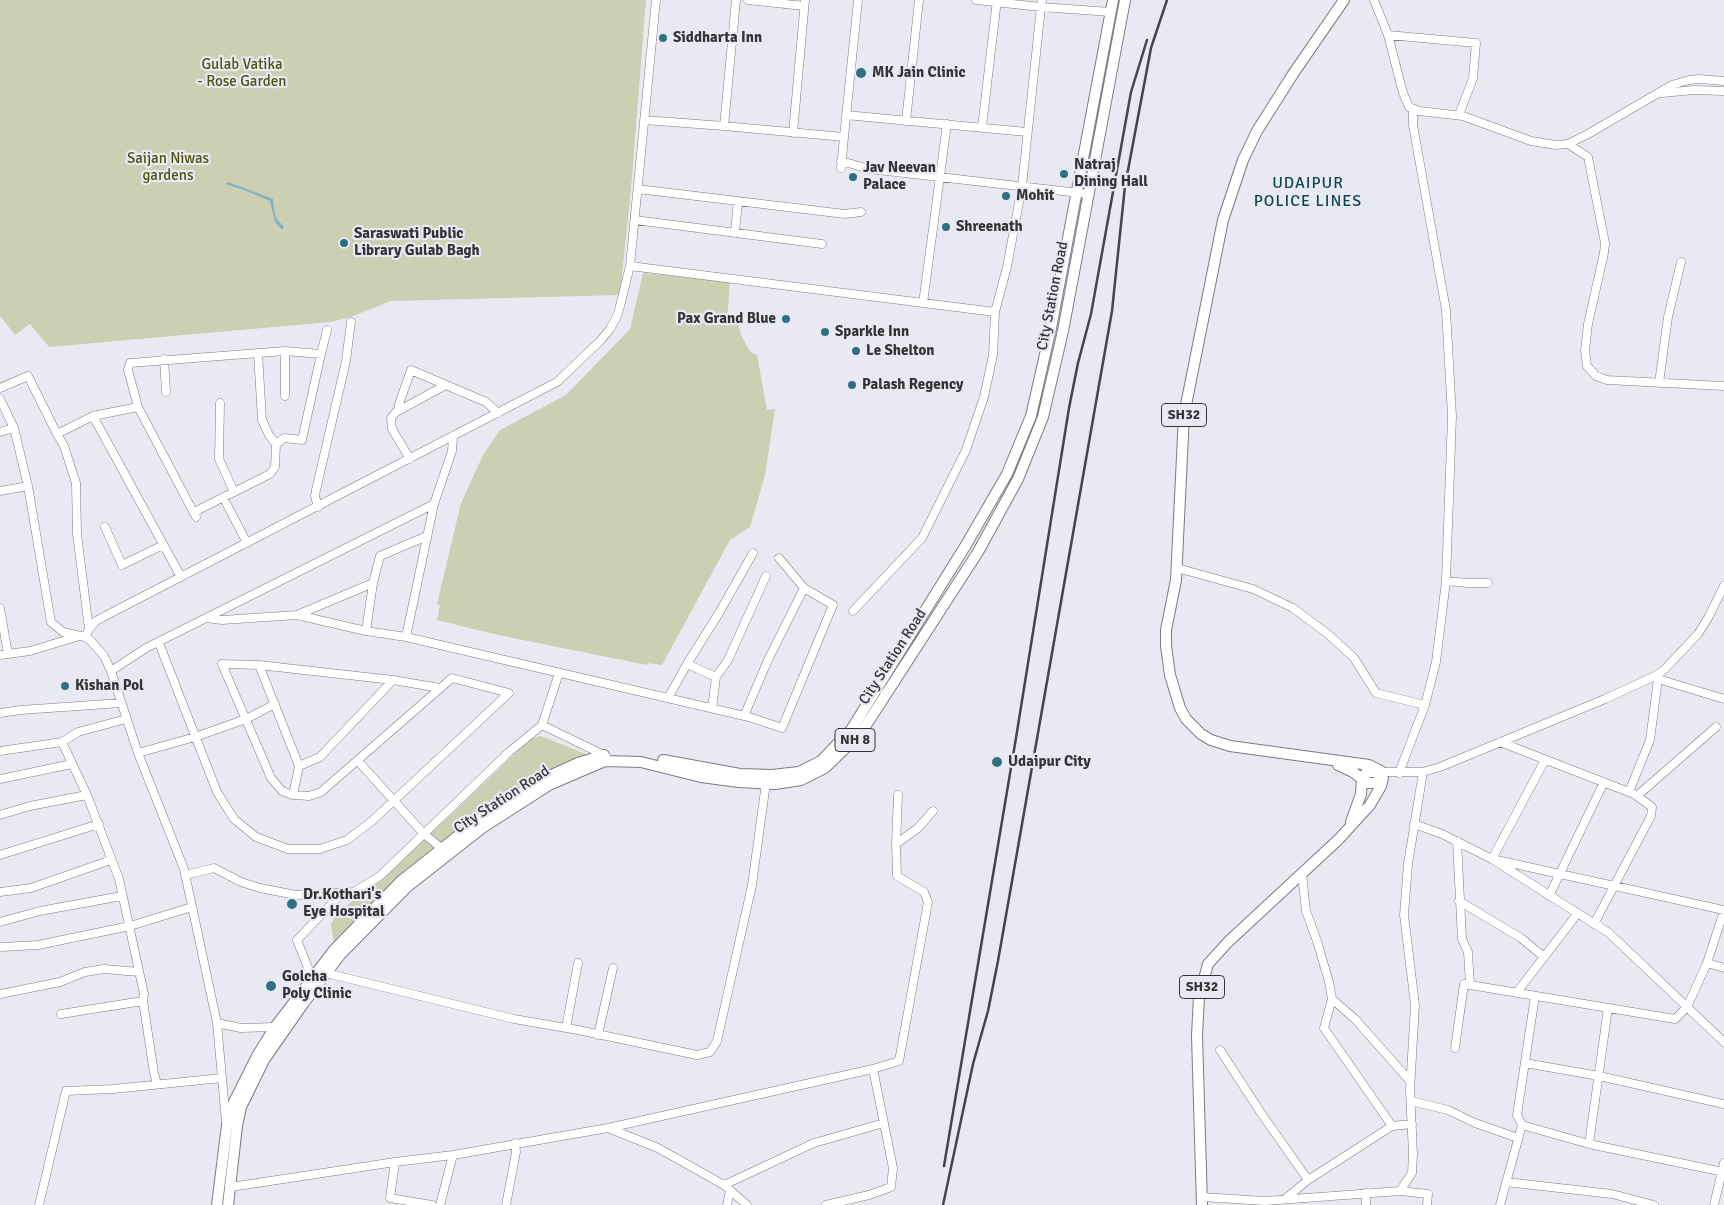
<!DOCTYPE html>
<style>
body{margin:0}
canvas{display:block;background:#e9e9f3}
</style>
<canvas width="1724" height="1205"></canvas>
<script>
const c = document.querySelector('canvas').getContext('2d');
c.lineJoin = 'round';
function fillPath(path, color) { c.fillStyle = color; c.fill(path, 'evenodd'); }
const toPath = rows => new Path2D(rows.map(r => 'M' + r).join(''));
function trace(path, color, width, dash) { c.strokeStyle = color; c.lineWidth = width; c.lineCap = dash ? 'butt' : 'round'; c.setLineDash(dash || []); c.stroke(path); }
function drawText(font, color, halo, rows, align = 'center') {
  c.font = font + ' Signika,sans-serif'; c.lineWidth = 4.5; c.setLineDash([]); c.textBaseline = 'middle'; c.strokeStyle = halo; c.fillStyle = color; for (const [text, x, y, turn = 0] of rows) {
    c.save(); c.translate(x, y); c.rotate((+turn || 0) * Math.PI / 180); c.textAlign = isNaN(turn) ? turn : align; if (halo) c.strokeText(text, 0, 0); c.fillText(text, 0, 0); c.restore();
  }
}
fillPath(toPath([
 [0,0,646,0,631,189,620,295,391,301,348,318,330,322,49,347,30,324,15,335,0,316],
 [643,273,730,281,727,322,738,323,741,335,750,352,757,355,767,410,775,409,765,475,750,527,730,540,662,665,647,663,647,665,498,635,437,620,440,605,437,604,461,503,484,453,500,430,566,395,630,329],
 [541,736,588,755,547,772,491,803,405,870,334,943,331,925,335,916,450,816,530,739]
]), '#cccfb2');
fillPath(toPath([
 [228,182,273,199,274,209,276,218,284,227,282,230,275,222,270,201,244,190,225,184]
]), '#83b2c3');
const minor = toPath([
 [748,0,804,6],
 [1042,0,1041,7,1110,12],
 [1374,0,1388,35,1403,93,1409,107,1419,111,1463,116,1531,141,1556,145,1568,144,1588,134,1672,85,1689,80,1699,79,1724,81],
 [1388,35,1476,43,1473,78,1459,115],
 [1662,93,1694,90,1724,91],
 [846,115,1027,132],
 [644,120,724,126,736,0],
 [906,121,919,0],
 [724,126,844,137,858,0],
 [982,127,997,0],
 [793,133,805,0],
 [1568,144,1588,157,1605,243,1604,253,1588,324,1585,350,1587,366,1596,376,1607,380,1724,386],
 [841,161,869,169,1088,194],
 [841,168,844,137],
 [638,189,845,214,861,212],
 [635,220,822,244],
 [735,232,738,201],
 [630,266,995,312],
 [923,303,947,124],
 [285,351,285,396],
 [321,354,327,330],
 [164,359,166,392],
 [1659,383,1668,317,1681,262],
 [0,388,28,376,57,434],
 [0,399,14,428,28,486,51,622,63,632,85,637,90,640,104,656,111,671,138,753,184,869,217,1023,226,1122],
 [220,403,219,459,234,492],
 [399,410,399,404,411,370,446,385],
 [93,416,181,577],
 [0,432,14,428],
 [410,459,392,429,391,418,396,412,446,385,486,402,498,413],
 [0,491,28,486],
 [223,497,247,543],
 [434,504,406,637,749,717,782,728,833,605,804,588,779,558],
 [318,507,315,496,316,490,346,361,351,322],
 [194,512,270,474,275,467,276,444,269,435,262,420,258,353],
 [196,517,138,407,128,370,130,363,285,351,321,354,302,440,284,438,276,444],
 [105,527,122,565,163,545],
 [1177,568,1253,589,1293,608,1328,634,1354,658,1376,693,1425,705],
 [1446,581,1468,583,1488,583],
 [0,608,8,654],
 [853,611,922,538,966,450,984,397,993,355,995,312,1007,267,1022,186,1041,7,976,0],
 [297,615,373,583,380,556,427,536],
 [207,618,222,620,297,615,366,631,406,637],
 [89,629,77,534,76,483,64,446,57,434,93,416,138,407],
 [366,631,373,583],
 [85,637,89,629,96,621,109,614,557,382,600,341,610,329,618,314,630,266,656,0],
 [159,643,217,792,234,819,256,837,288,849,320,849,347,840,372,821,509,693,452,678,321,792,309,796,293,795,282,791,271,778,222,664,259,665,393,680,320,757,299,766],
 [0,655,30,651,76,637],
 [687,664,719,613,753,553],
 [259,665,299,766,293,795],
 [111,671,146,648,434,504,452,451,453,437],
 [1655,676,1658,679,1724,699],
 [393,680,440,688],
 [668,698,687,664,716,677,728,660,766,576],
 [712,708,716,677],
 [0,713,21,710,121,703],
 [744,716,768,660,804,588],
 [542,725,559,673],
 [62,742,87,795,119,879,144,994,143,1001,154,1073,157,1084],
 [1500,742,1634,794,1652,807,1651,816,1594,924],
 [0,751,62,742,78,732,126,719],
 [138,753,195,737,246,719,275,704],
 [1545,760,1492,859,1724,910],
 [358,761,424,834,445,851],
 [1382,772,1423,772,1440,767,1605,699,1655,676,1663,671,1698,634,1708,618,1724,586],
 [1399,773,1425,705,1436,662,1446,581,1452,416,1446,310,1413,125,1413,109],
 [0,779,72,764],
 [1629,792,1650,740,1658,679],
 [898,795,896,844,918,828,933,811],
 [1638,795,1716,727],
 [0,815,30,806,87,795],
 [1414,824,1442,834,1492,859,1609,933,1724,1042],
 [1457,841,1462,939,1468,952,1470,985],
 [0,855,99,824],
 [1302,874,1306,911,1317,941,1329,982,1332,999,1324,1028,1392,1126],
 [185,875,214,868,241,882,260,888,296,895,354,892,380,876,509,752,542,725,606,756],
 [0,892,31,888,111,860],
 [1549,896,1604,782],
 [1459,901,1521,938,1544,957],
 [1724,911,1707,963,1724,968],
 [0,922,40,911,122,896],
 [2,947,38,945,130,926,192,907],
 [326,973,514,1019,578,1030,697,1055,710,1052,717,1041,752,885,766,783],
 [312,978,297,940,342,893],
 [1517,992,1578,913],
 [0,994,60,982,85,972,104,969,139,972],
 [1332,999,1355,1019,1410,1081],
 [61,1014,143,1001],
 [217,1023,241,1028,275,1027],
 [566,1028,578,963],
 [598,1035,613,968],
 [1455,1048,1464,984,1675,1019,1687,1007,1707,963],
 [1220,1050,1261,1113,1308,1180],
 [1525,1063,1599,1076,1724,1104],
 [1411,1101,1448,1110,1475,1123,1518,1138],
 [1522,1125,1589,1144,1724,1172],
 [608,1128,658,1148,724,1185,747,1205],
 [1589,1144,1608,1008],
 [395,1162,390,1198,432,1205],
 [1506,1182,1612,1194,1654,1205],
 [724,1185,814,1143,884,1123],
 [231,1187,395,1162,453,1155,608,1128,873,1069],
 [1400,1191,1412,1173,1413,1154,1410,1090,1415,1005,1404,915,1408,864,1423,772],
 [1202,1197,1265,1201,1400,1191,1428,1194,1427,1205],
 [1285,1199,1308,1180,1392,1126,1412,1124],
 [39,1205,66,1091,113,1089,222,1078],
 [440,1205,453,1155],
 [506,1205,516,1152,515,1143],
 [727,1205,730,1190],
 [826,1205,869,1195,891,1187,893,1168,873,1069,899,1061,928,902,924,892,897,876,896,844],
 [1366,1205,1366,1193],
 [1500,1205,1522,1125,1517,1115,1535,996],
 [1714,1205,1724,1163]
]);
const major = toPath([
 [663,760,740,774,772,775,799,772,821,761,851,730,966,545,1007,474,1031,416,1051,328,1113,0],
 [1338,765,1353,772,1362,779,1361,794,1351,822],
 [1371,772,1382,772,1381,778,1375,783,1366,783,1362,779,1362,777,1366,773,1371,772],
 [217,1205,227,1125,233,1104,257,1056,275,1027,334,950,401,881,477,821,545,778,578,763,604,755],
 [228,1205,237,1126,241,1107,264,1060,303,1004,340,955,407,887,482,828,549,785,605,761,641,762,701,777,739,782,775,784,801,780,825,768,861,733,978,552,1018,479,1043,417,1063,331,1125,0],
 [1202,1205,1197,1035,1199,997,1208,964,1228,942,1339,839,1370,805,1381,786,1383,778,1381,771,1369,765,1230,746,1211,740,1201,734,1186,719,1180,708,1170,675,1166,646,1166,630,1176,580,1184,415,1223,220,1243,160,1257,131,1293,74,1344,0]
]);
trace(minor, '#7c7b84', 9);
trace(major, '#7c7b84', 12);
trace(minor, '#fff', 8);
trace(major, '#fff', 10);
trace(toPath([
 [944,1166,1016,738,1069,408,1078,363,1091,314,1131,92,1147,40],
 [943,1205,973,1064,988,1011,998,961,1112,311,1125,186,1151,48,1167,0]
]), '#46454a', 2.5);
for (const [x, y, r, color] of [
 [663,38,5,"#2e7182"],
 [861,73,6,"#2e7182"],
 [1064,174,5,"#2e7182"],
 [853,177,5,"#2e7182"],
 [1006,196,5,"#2e7182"],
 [946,227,5,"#2e7182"],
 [344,243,5,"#2e7182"],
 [786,319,5,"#2e7182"],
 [825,332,5,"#2e7182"],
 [856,351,5,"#2e7182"],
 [852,385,5,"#2e7182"],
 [65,686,5,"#2e7182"],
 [997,762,6,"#2e7182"],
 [292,904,6,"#2e7182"],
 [271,986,6,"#2e7182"]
]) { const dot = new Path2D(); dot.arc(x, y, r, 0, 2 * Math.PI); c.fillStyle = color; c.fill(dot); trace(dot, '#e9e9f3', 2); }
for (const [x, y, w] of [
 [1184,415,45],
 [855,740,40],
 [1202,987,45]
]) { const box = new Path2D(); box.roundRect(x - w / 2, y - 11.5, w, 23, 4); c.fillStyle = '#e9e9f3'; c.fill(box); trace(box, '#343337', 1); }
drawText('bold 14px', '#343337', null, [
 ["SH32",1184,415],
 ["NH 8",855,740],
 ["SH32",1202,987]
]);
drawText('bold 15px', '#343337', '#e9e9f3', [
 ["Siddharta Inn",673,38],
 ["MK Jain Clinic",872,73],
 ["Natraj",1074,165],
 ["Dining Hall",1074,182],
 ["Jav Neevan",863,168],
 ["Palace",863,185],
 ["Mohit",1016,196],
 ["Shreenath",956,227],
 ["Saraswati Public",354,234],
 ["Library Gulab Bagh",354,251],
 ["Pax Grand Blue",776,319,"right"],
 ["Sparkle Inn",835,332],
 ["Le Shelton",866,351],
 ["Palash Regency",862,385],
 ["Kishan Pol",75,686],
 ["Udaipur City",1008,762],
 ["Dr.Kothari's",303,895],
 ["Eye Hospital",303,912],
 ["Golcha",282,977],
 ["Poly Clinic",282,994]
], 'left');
drawText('15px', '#505210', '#e9e9f3', [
 ["Gulab Vatika",242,65],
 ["- Rose Garden",242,82],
 ["Saijan Niwas",168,159],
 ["gardens",168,176]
]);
drawText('15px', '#343337', '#e9e9f3', [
 ["City Station Road",1053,296,-79],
 ["City Station Road",893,657,-57],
 ["City Station Road",502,800,-33]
]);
c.letterSpacing = '1px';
drawText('16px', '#0c4653', '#e9e9f3', [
 ["UDAIPUR",1308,184],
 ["POLICE LINES",1308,202]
]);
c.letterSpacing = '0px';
</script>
